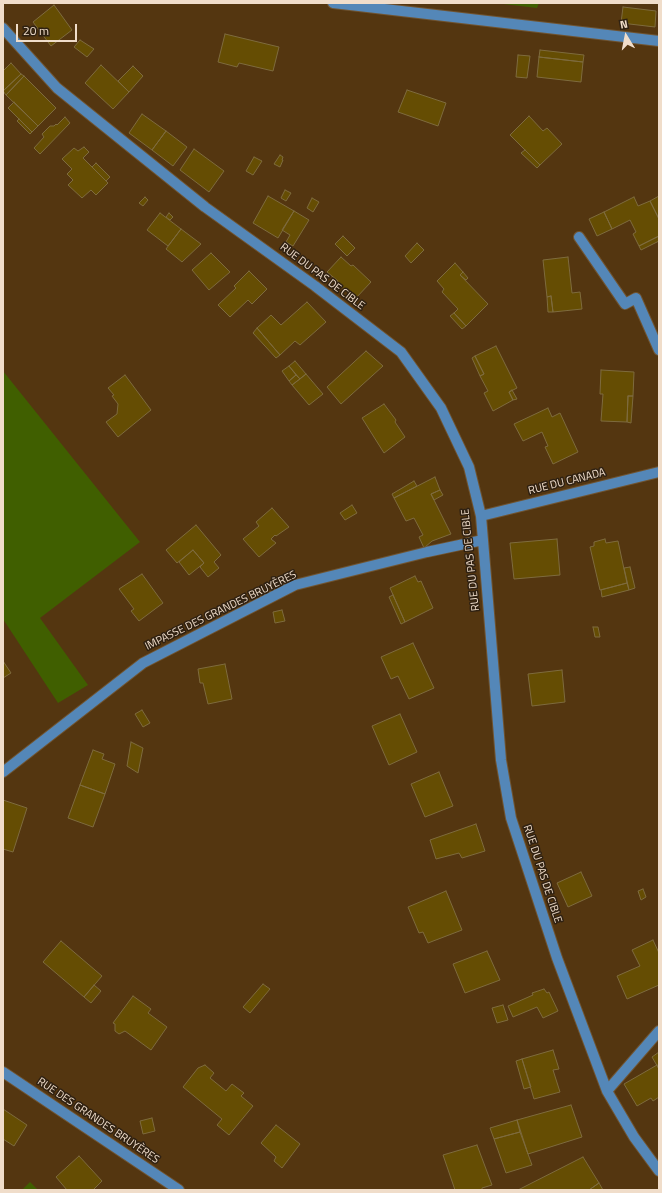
<!DOCTYPE html>
<meta charset="utf-8">
<style>
body{margin:0}
#map{position:relative;width:662px;height:1193px;overflow:hidden;background:#543610;font-family:"Titillium Web",sans-serif}
canvas{display:block}
.frame{position:absolute;inset:0;border:4px solid #f0ddca;pointer-events:none}
.north{position:absolute;left:606px;top:16px;width:40px;height:40px;-webkit-text-stroke:3px #2f2112;paint-order:stroke;rotate:350deg;font-size:11px;font-weight:700;line-height:16px;text-align:center;color:#f0ddca}
.north::after{content:'';display:block;margin:auto;width:14px;height:18px;background:#f0ddca;clip-path:polygon(50% 0,100% 100%,50% 72%,0 100%)}
.scale{position:absolute;left:16px;top:24px;width:61px;height:18px;box-sizing:border-box;border:2px solid #f0ddca;border-top:0;padding-left:5px;font-size:12px;line-height:14px;white-space:nowrap;color:#f0ddca;-webkit-text-stroke:3px #2f2112;paint-order:stroke}
</style>
<div id="map">
<canvas width="662" height="1193"></canvas>
<div class="frame"></div>
<div class="north">N</div>
<div class="scale">20 m</div>
</div>
<script>
const c = document.querySelector('canvas').getContext('2d');
c.lineJoin = 'round';
function fillPath(path, color) { c.fillStyle = color; c.fill(path, 'evenodd'); }
const toPath = rows => new Path2D(rows.map(r => 'M' + r).join(''));
function trace(path, color, width, dash) { c.strokeStyle = color; c.lineWidth = width; c.lineCap = dash ? 'butt' : 'round'; c.setLineDash(dash || []); c.stroke(path); }
function drawText(font, color, halo, rows, align = 'center') {
  c.font = font + ' "Titillium Web",sans-serif'; c.lineWidth = 3; c.setLineDash([]); c.textBaseline = 'middle'; c.strokeStyle = halo; c.fillStyle = color; for (const [text, x, y, turn = 0] of rows) {
    c.save(); c.translate(x, y); c.rotate((+turn || 0) * Math.PI / 180); c.textAlign = isNaN(turn) ? turn : align; if (halo) c.strokeText(text, 0, 0); c.fillText(text, 0, 0); c.restore();
  }
}
fillPath(toPath([
 [495,3,539,3,537,8],
 [3,371,140,542,40,618,88,685,58,703,3,619],
 [30,1182,38,1190,22,1190]
]), '#405f00');
const building = toPath([
 [54,5,72,30,51,46,33,22,54,5],
 [623,7,656,11,655,27,621,23,623,7],
 [225,34,279,47,273,71,239,63,237,67,218,62,225,34],
 [80,40,94,49,87,57,74,47,80,40],
 [540,50,584,55,583,62,539,57,540,50],
 [518,55,530,56,527,78,516,77,518,55],
 [539,57,583,62,581,82,537,77,539,57],
 [11,63,21,74,3,91,3,71,11,63],
 [101,65,129,92,113,109,85,83,101,65],
 [133,66,143,76,129,92,118,81,133,66],
 [21,74,24,76,6,95,3,91,21,74],
 [24,76,56,108,38,126,6,95,24,76],
 [407,90,446,103,438,126,398,112,407,90],
 [14,102,38,126,32,132,8,108,14,102],
 [142,114,166,131,152,150,129,133,142,114],
 [529,116,543,131,547,128,562,144,540,165,510,135,529,116],
 [65,117,70,123,40,154,34,148,44,137,42,134,50,126,54,126,56,124,57,125,65,117],
 [19,119,32,132,30,134,17,121,19,119],
 [166,131,187,147,173,166,152,150,166,131],
 [84,147,89,152,83,158,108,183,96,195,91,190,82,198,68,185,73,180,67,174,72,169,62,159,74,148,78,151,84,147],
 [194,149,224,171,209,192,180,170,194,149],
 [525,150,540,165,537,168,521,153,525,150],
 [280,155,283,157,282,160,283,160,280,167,274,164,280,155],
 [254,157,262,161,253,175,246,171,254,157],
 [96,163,110,177,106,181,92,167,96,163],
 [285,190,291,193,286,201,281,198,285,190],
 [268,196,294,211,278,238,253,223,268,196],
 [659,196,659,219,650,201,659,196],
 [145,197,148,200,143,206,139,203,145,197],
 [634,197,638,206,650,201,659,219,659,236,639,246,633,234,636,232,630,220,612,229,604,212,634,197],
 [312,198,319,202,313,212,307,208,312,198],
 [294,211,309,220,293,246,286,242,290,235,282,230,294,211],
 [604,212,612,229,597,236,589,219,604,212],
 [160,213,181,229,168,246,147,230,160,213],
 [169,213,173,217,170,220,166,217,169,213],
 [181,229,201,244,182,262,166,249,181,229],
 [343,236,355,248,347,256,335,244,343,236],
 [659,236,659,241,641,250,639,246,659,236],
 [417,243,424,250,411,263,405,256,417,243],
 [211,253,230,272,209,290,192,270,211,253],
 [341,257,351,266,353,265,371,282,355,299,337,283,338,281,327,272,341,257],
 [568,257,572,293,580,292,582,309,553,312,551,296,547,297,543,260,568,257],
 [455,263,463,272,460,275,488,304,466,326,454,313,458,309,442,292,444,289,437,281,455,263],
 [249,271,267,289,252,304,248,300,230,317,218,305,236,288,234,286,249,271],
 [463,272,468,278,466,280,460,275,463,272],
 [551,296,553,312,548,312,547,297,551,296],
 [307,302,326,322,300,345,295,341,280,355,257,328,271,315,281,325,307,302],
 [454,313,466,326,462,329,450,316,454,313],
 [257,328,280,355,276,358,253,333,257,328],
 [496,346,517,388,509,392,513,400,493,411,484,393,488,391,480,376,484,374,475,356,496,346],
 [366,351,383,366,341,404,327,387,366,351],
 [475,356,484,374,480,376,472,358,475,356],
 [295,361,306,374,300,379,289,366,295,361],
 [289,366,296,375,289,381,282,371,289,366],
 [601,370,634,372,633,396,628,396,627,422,601,421,603,394,600,394,601,370],
 [306,374,323,394,309,405,292,385,306,374],
 [125,375,151,410,118,437,106,422,117,414,118,404,112,396,114,395,108,388,125,375],
 [296,375,300,379,292,385,289,381,296,375],
 [512,390,517,399,513,400,509,392,512,390],
 [628,396,633,396,631,423,627,422,628,396],
 [384,404,396,420,395,422,405,437,384,453,362,418,384,404],
 [548,408,552,417,560,413,578,452,553,464,545,447,548,446,542,432,523,441,514,424,548,408],
 [435,477,440,490,431,494,451,534,432,541,424,548,419,537,423,535,414,518,406,521,394,498,435,477],
 [414,481,417,486,394,498,392,494,414,481],
 [440,490,443,495,434,500,431,494,440,490],
 [352,505,357,513,345,520,340,513,352,505],
 [272,508,289,527,276,536,275,535,271,539,276,543,259,557,243,539,259,526,256,522,272,508],
 [196,525,221,555,214,562,219,568,208,577,200,567,204,563,193,550,177,563,166,550,196,525],
 [557,539,560,575,514,579,510,543,557,539],
 [605,539,606,543,618,541,627,583,600,590,590,547,594,546,594,542,605,539],
 [193,550,204,563,189,575,179,562,193,550],
 [630,567,635,588,629,590,624,568,630,567],
 [142,574,163,603,139,621,131,611,134,609,119,589,142,574],
 [415,576,418,582,421,581,433,608,405,622,390,588,415,576],
 [627,583,629,590,602,597,601,590,627,583],
 [393,595,405,622,401,624,389,597,393,595],
 [282,610,285,621,275,623,273,612,282,610],
 [593,627,598,627,600,637,595,637,593,627],
 [413,643,434,688,409,699,398,676,391,679,381,657,413,643],
 [3,661,11,673,3,678,3,661],
 [225,664,232,699,208,704,203,683,200,683,198,669,225,664],
 [562,670,565,702,532,706,528,674,562,670],
 [142,710,150,723,143,727,135,714,142,710],
 [400,714,417,752,389,765,372,726,400,714],
 [131,742,143,748,138,773,127,766,131,742],
 [93,750,104,754,102,759,115,764,105,794,80,785,93,750],
 [439,772,453,806,425,817,411,784,439,772],
 [80,785,105,794,93,827,68,818,80,785],
 [3,800,27,808,13,852,3,849,3,800],
 [476,824,485,851,462,858,459,853,436,859,430,840,476,824],
 [581,872,592,896,568,907,557,883,581,872],
 [643,889,646,897,641,900,638,891,643,889],
 [446,891,462,930,428,943,423,932,419,933,408,907,446,891],
 [653,940,659,953,659,985,627,999,617,976,640,966,632,950,653,940],
 [61,941,102,976,84,997,43,962,61,941],
 [487,951,500,980,465,993,453,964,487,951],
 [263,984,270,989,250,1013,243,1007,263,984],
 [94,985,101,991,91,1003,84,997,94,985],
 [544,989,547,993,549,992,558,1011,543,1018,537,1007,513,1017,508,1006,533,995,532,993,544,989],
 [133,996,151,1009,148,1013,167,1027,151,1050,125,1031,119,1034,115,1031,115,1024,113,1023,133,996],
 [503,1005,508,1020,497,1023,492,1008,503,1005],
 [553,1050,559,1069,553,1070,560,1092,534,1099,522,1059,553,1050],
 [659,1052,659,1069,652,1057,659,1052],
 [522,1059,531,1087,524,1089,516,1061,522,1059],
 [205,1065,214,1073,210,1078,226,1091,232,1084,244,1093,241,1096,253,1106,229,1135,217,1125,222,1119,183,1087,198,1068,205,1065],
 [657,1065,659,1069,659,1097,653,1101,651,1098,637,1106,624,1084,657,1065],
 [571,1105,582,1137,528,1154,517,1120,571,1105],
 [3,1109,27,1125,14,1146,3,1139,3,1109],
 [152,1118,155,1131,143,1134,140,1121,152,1118],
 [517,1120,520,1132,494,1139,490,1128,517,1120],
 [276,1125,300,1144,282,1168,274,1161,276,1157,261,1143,276,1125],
 [520,1132,532,1165,506,1173,494,1139,520,1132],
 [477,1145,492,1185,482,1188,482,1190,455,1190,443,1155,477,1145],
 [79,1156,102,1181,93,1190,67,1190,56,1177,79,1156],
 [583,1157,599,1183,589,1190,518,1190,583,1157],
 [599,1183,603,1190,589,1190,599,1183]
]);
fillPath(building, '#654d03');
trace(building, '#7e6b3e', 1);
const minor = toPath([
 [333,3,659,41],
 [3,28,57,88,205,207,315,286,401,352,441,408,469,467,481,516,501,760,511,818,557,958,607,1091,634,1137,659,1171],
 [579,237,625,304,636,298,659,350],
 [481,516,659,472],
 [3,772,143,663,295,585,427,552,483,540],
 [3,1072,179,1190],
 [607,1091,659,1031]
]);
trace(minor, '#705431', 12);
trace(minor, '#5487b8', 10);
drawText('11px', '#f0ddca', '#2f2112', [
 ["RUE DU PAS DE CIBLE",322,277,37],
 ["RUE DU CANADA",567,482,-14],
 ["RUE DU PAS DE CIBLE",471,560,-96],
 ["IMPASSE DES GRANDES BRUYÈRES",221,611,-26],
 ["RUE DU PAS DE CIBLE",542,874,72],
 ["RUE DES GRANDES BRUYÈRES",98,1121,34]
]);
</script>
